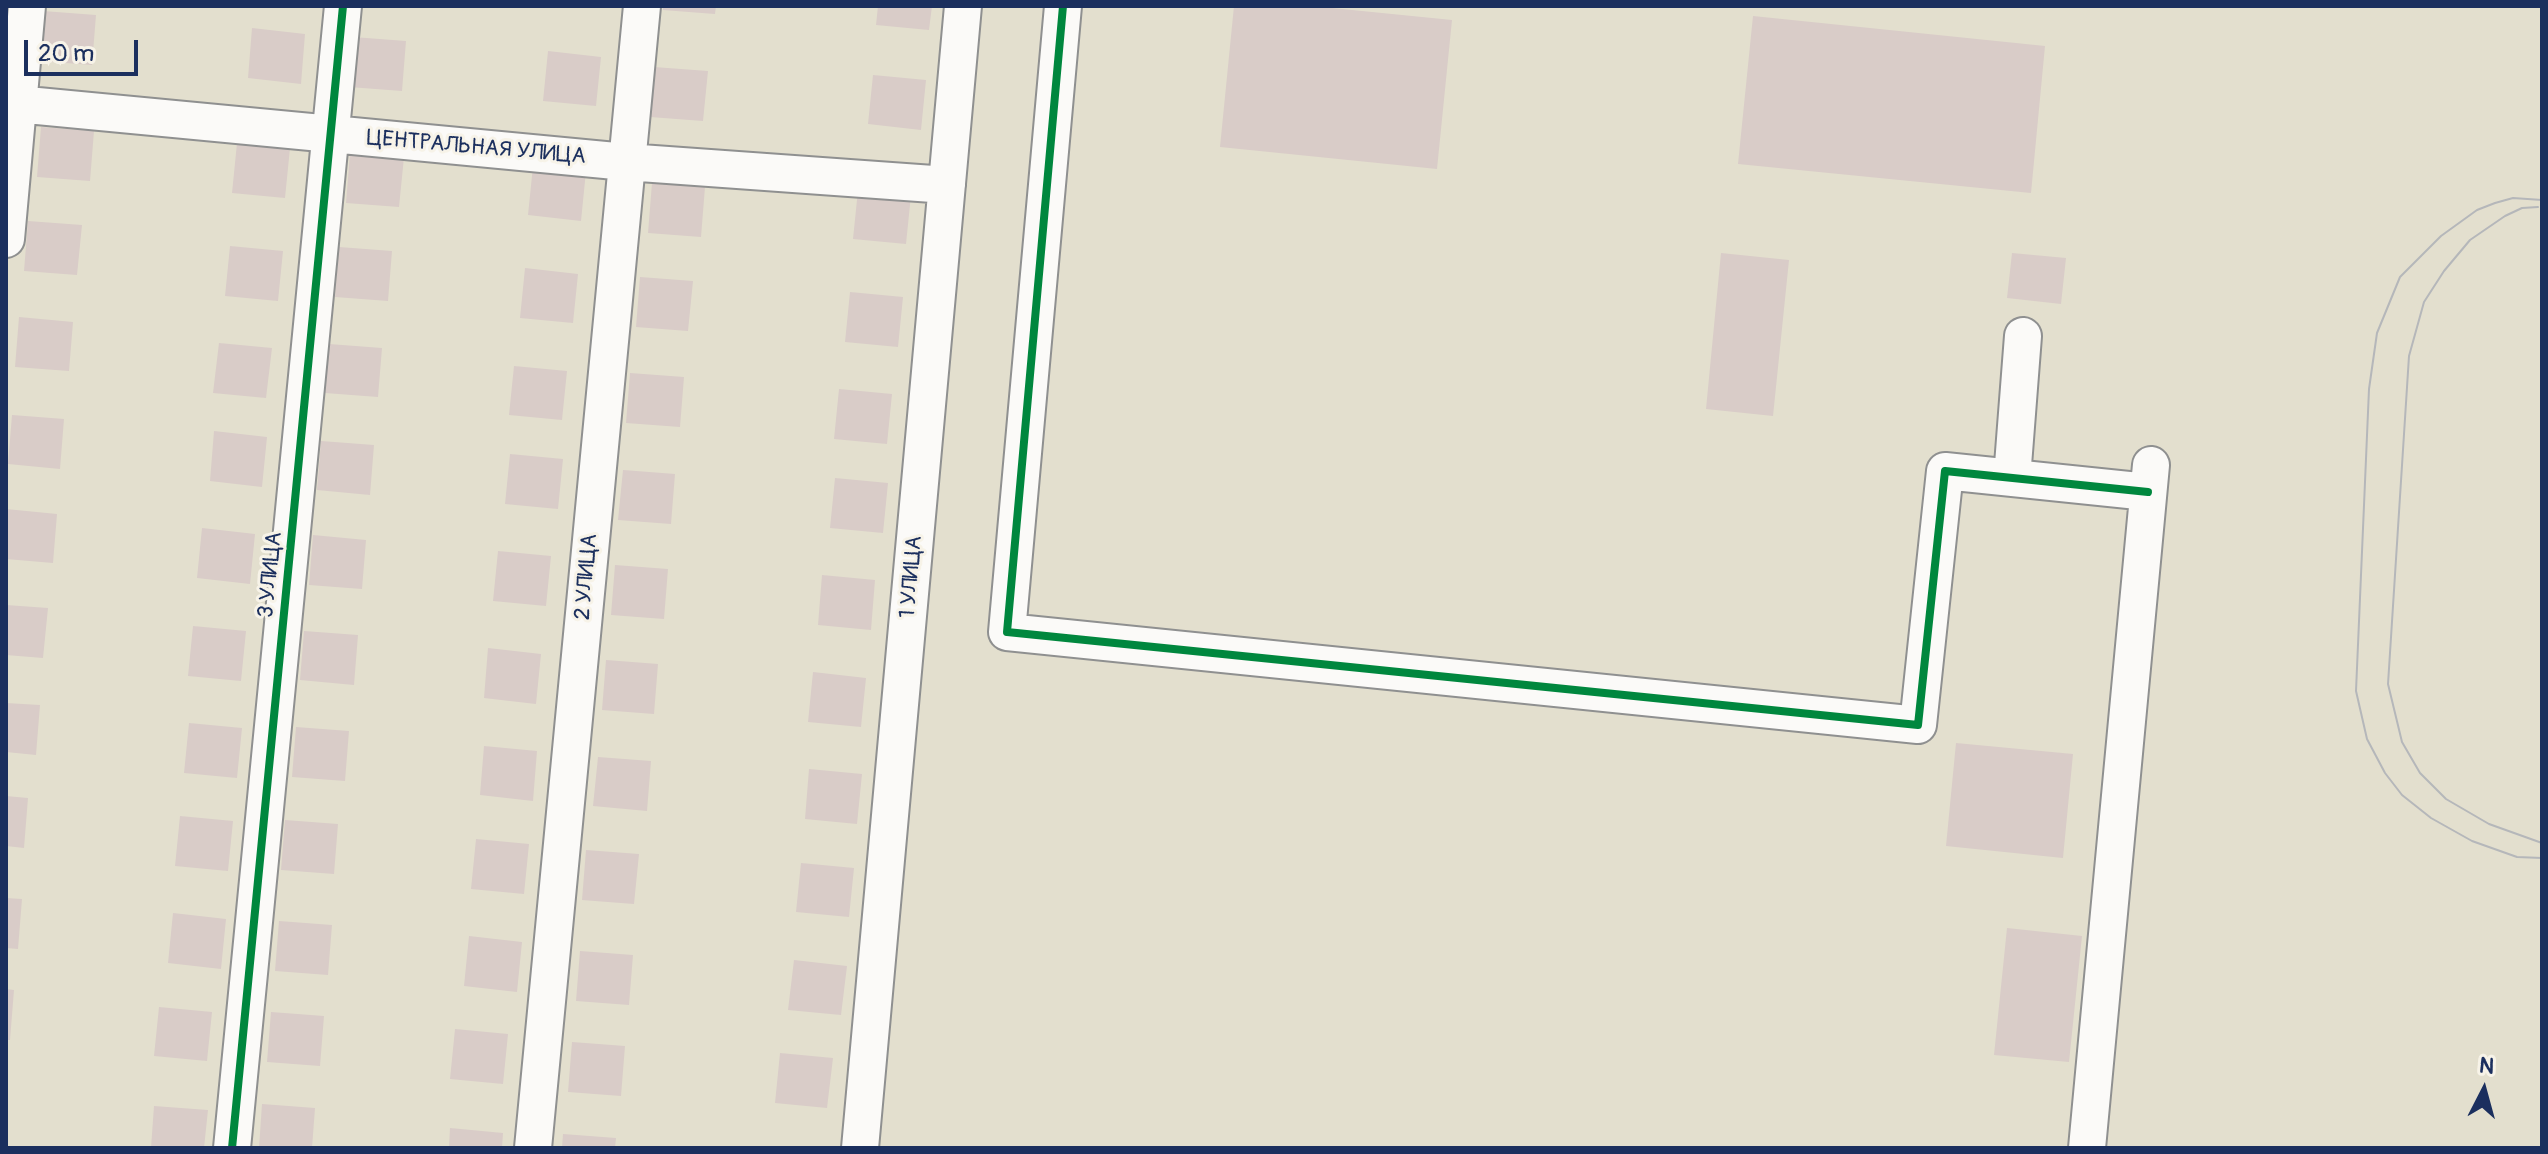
<!DOCTYPE html>
<meta charset="utf-8">
<style>
body{margin:0}
#map{position:relative;width:2548px;height:1154px;overflow:hidden;background:#e3dfce;font-family:Pangolin,sans-serif}
canvas{display:block}
.frame{position:absolute;inset:0;border:8px solid #1b2f5e;pointer-events:none}
.north{position:absolute;left:2444px;top:1050px;width:80px;height:80px;-webkit-text-stroke:6px #f7f3e8;paint-order:stroke;rotate:6deg;font-size:22px;font-weight:700;line-height:32px;text-align:center;color:#1b2f5e}
.north::after{content:'';display:block;margin:auto;width:28px;height:36px;background:#1b2f5e;clip-path:polygon(50% 0,100% 100%,50% 72%,0 100%)}
.scale{position:absolute;left:24px;top:40px;width:114px;height:36px;box-sizing:border-box;border:4px solid #1b2f5e;border-top:0;padding-left:10px;font-size:24px;line-height:28px;white-space:nowrap;color:#1b2f5e;-webkit-text-stroke:6px #f7f3e8;paint-order:stroke}
</style>
<div id="map">
<canvas width="2548" height="1154"></canvas>
<div class="frame"></div>
<div class="north">N</div>
<div class="scale">20 m</div>
</div>
<script>
const c = document.querySelector('canvas').getContext('2d');
c.lineJoin = 'round';
function fillPath(path, color) { c.fillStyle = color; c.fill(path, 'evenodd'); }
const toPath = rows => new Path2D(rows.map(r => 'M' + r).join(''));
function trace(path, color, width, dash) { c.strokeStyle = color; c.lineWidth = width; c.lineCap = dash ? 'butt' : 'round'; c.setLineDash(dash || []); c.stroke(path); }
function drawText(font, color, halo, rows, align = 'center') {
  c.font = font + ' Pangolin,sans-serif'; c.lineWidth = 6; c.setLineDash([]); c.textBaseline = 'middle'; c.strokeStyle = halo; c.fillStyle = color; for (const [text, x, y, turn = 0] of rows) {
    c.save(); c.translate(x, y); c.rotate((+turn || 0) * Math.PI / 180); c.textAlign = isNaN(turn) ? turn : align; if (halo) c.strokeText(text, 0, 0); c.fillText(text, 0, 0); c.restore();
  }
}
fillPath(toPath([
 [663,6,716,6,715,14,663,10],
 [878,6,932,6,929,30,876,25],
 [1234,6,1312,6,1452,20,1437,169,1220,147],
 [43,11,96,15,92,65,39,61],
 [1753,16,2045,46,2031,193,1738,164],
 [252,28,305,34,301,84,248,78],
 [353,37,406,41,402,91,349,87],
 [548,51,601,57,596,106,543,101],
 [654,67,708,71,703,121,650,117],
 [873,75,926,80,921,130,868,124],
 [41,127,94,131,90,181,37,177],
 [237,143,290,148,285,198,232,193],
 [350,153,404,157,399,207,346,203],
 [533,166,586,171,581,221,528,215],
 [652,183,705,187,701,237,648,233],
 [858,190,911,195,906,244,853,239],
 [28,221,82,225,77,275,24,271],
 [230,246,283,251,278,301,225,296],
 [339,247,392,251,388,301,335,297],
 [1721,253,1789,260,1773,416,1706,409],
 [2012,253,2066,258,2061,304,2007,298],
 [525,268,578,274,573,323,520,318],
 [640,277,693,281,688,331,636,327],
 [850,292,903,297,898,347,845,342],
 [19,317,73,322,69,371,15,367],
 [219,343,272,348,266,398,213,393],
 [329,344,382,348,378,397,325,393],
 [514,366,567,371,562,420,509,415],
 [630,373,684,377,680,427,626,423],
 [839,389,892,394,887,444,834,439],
 [12,415,64,419,60,469,8,464],
 [214,431,267,437,262,487,210,481],
 [321,441,374,445,370,495,317,490],
 [510,454,563,459,558,509,505,504],
 [623,470,675,474,671,524,618,520],
 [835,478,888,483,883,533,830,528],
 [6,509,57,514,53,563,6,559],
 [202,528,255,534,250,584,197,578],
 [313,535,366,540,362,589,309,585],
 [498,551,551,556,546,606,493,601],
 [615,565,668,569,664,619,611,615],
 [822,575,875,580,871,630,818,625],
 [6,605,48,608,43,658,6,655],
 [193,626,246,631,241,681,188,676],
 [304,631,358,635,354,685,300,680],
 [488,648,541,654,536,704,484,698],
 [606,660,658,664,654,714,602,710],
 [813,672,866,678,861,727,808,722],
 [6,703,40,705,36,755,6,752],
 [189,723,242,728,237,778,184,773],
 [296,727,349,731,345,781,292,777],
 [1956,743,2073,754,2063,858,1946,846],
 [484,746,537,751,533,801,480,795],
 [598,757,651,761,647,811,593,806],
 [809,769,862,774,857,824,805,819],
 [6,796,28,798,24,848,6,846],
 [180,816,233,821,228,871,175,866],
 [285,820,338,824,334,874,281,870],
 [476,839,529,844,524,894,471,889],
 [586,850,639,854,634,904,582,900],
 [801,863,854,868,849,917,796,912],
 [6,898,22,899,18,949,6,948],
 [173,913,226,919,221,969,168,963],
 [279,921,332,925,328,975,275,971],
 [2007,928,2082,936,2069,1062,1994,1055],
 [469,936,522,942,517,992,464,986],
 [580,951,633,955,629,1005,576,1001],
 [794,960,847,966,841,1015,788,1010],
 [6,989,14,990,10,1040,6,1040],
 [159,1007,212,1012,207,1061,154,1056],
 [271,1012,324,1016,320,1066,267,1062],
 [455,1029,508,1034,503,1084,450,1079],
 [572,1042,625,1046,621,1096,568,1092],
 [780,1053,833,1058,827,1108,775,1103],
 [262,1104,315,1108,312,1148,259,1148],
 [154,1106,208,1110,204,1148,151,1148],
 [450,1128,503,1133,502,1148,449,1148],
 [563,1134,616,1138,615,1148,562,1148]
]), '#d9ccc8');
const street = toPath([
 [1063,6,1007,632,1918,725,1945,471,2148,492],
 [6,103,626,162,947,185],
 [6,239,27,6],
 [2012,478,2023,336],
 [232,1148,343,6],
 [533,1148,642,6],
 [860,1148,963,6],
 [2087,1148,2151,465]
]);
trace(street, '#8f9090', 40);
trace(street, '#fbfaf8', 36);
trace(toPath([
 [2542,200,2513,198,2495,203,2477,210,2441,236,2400,277,2377,333,2369,389,2356,691,2367,739,2385,773,2402,795,2431,818,2472,841,2517,857,2542,858],
 [2538,207,2522,208,2505,216,2470,240,2444,271,2424,302,2409,356,2388,684,2402,742,2420,773,2446,799,2489,824,2542,843]
]), '#b5b7ba', 2);
trace(toPath([
 [1063,6,1007,632,1918,725,1945,471,2148,492],
 [232,1148,343,6]
]), '#00873e', 8);
drawText('22px', '#1b2f5e', '#f7f3e8', [
 ["ЦЕНТРАЛЬНАЯ УЛИЦА",476,148,5],
 ["3 УЛИЦА",271,575,-84],
 ["2 УЛИЦА",587,577,-85],
 ["1 УЛИЦА",912,577,-85]
]);
</script>
